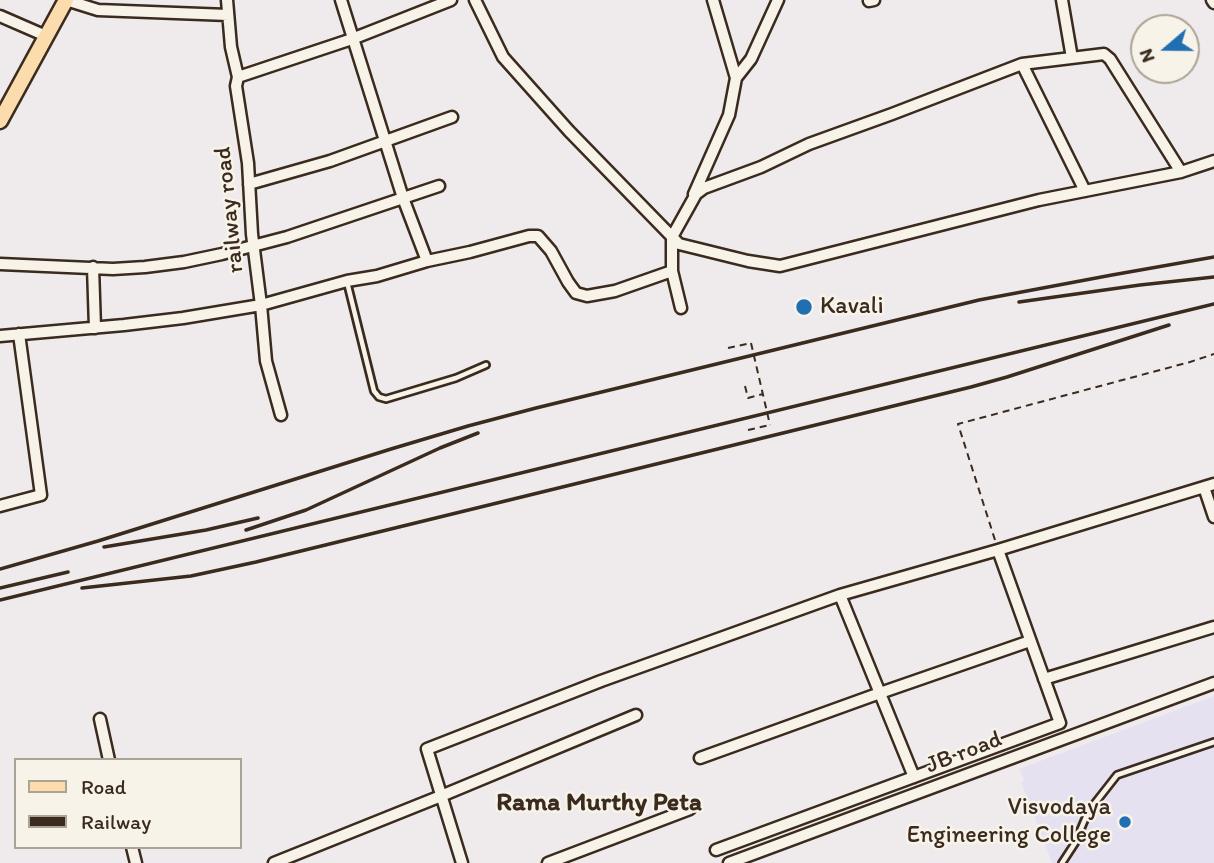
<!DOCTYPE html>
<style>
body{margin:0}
#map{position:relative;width:1214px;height:863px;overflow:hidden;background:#efebec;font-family:Itim,sans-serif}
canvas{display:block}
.legend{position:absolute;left:14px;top:758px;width:228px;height:91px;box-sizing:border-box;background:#f7f3e8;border:2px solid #aca397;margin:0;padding:9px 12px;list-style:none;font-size:21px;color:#3b2a1e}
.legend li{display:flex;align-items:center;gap:14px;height:35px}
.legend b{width:35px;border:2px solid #aca397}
.north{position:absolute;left:1130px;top:14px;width:70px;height:70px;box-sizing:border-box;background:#f7f3e8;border:2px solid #aca397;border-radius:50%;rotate:250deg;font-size:19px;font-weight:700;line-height:28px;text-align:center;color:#3b2a1e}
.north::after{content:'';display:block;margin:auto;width:24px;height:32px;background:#1f6fb2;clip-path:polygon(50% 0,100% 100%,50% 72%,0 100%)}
</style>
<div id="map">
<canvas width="1214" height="863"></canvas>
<ul class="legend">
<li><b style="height:9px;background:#fcdcac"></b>Road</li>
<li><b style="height:9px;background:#3b2a1e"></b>Railway</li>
</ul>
<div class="north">N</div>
</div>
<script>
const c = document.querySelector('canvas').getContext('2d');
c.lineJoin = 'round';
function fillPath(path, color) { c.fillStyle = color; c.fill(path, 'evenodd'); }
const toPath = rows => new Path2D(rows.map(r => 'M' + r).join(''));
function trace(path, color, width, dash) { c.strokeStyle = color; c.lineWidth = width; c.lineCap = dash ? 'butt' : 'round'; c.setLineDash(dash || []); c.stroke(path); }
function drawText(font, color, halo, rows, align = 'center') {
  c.font = font + ' Itim,sans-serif'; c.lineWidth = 5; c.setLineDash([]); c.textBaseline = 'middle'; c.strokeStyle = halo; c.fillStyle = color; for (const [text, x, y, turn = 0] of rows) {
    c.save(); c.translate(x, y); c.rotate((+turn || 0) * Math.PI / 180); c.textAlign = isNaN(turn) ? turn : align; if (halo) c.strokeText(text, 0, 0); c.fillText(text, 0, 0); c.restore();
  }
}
fillPath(toPath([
 [1214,696,1214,863,1052,863,1021,782,1024,780,1019,769]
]), '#e6e1f1');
const lane = toPath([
 [347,282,374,391,379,397,386,399,456,378,486,365],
 [1062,863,1075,843,1088,812,1117,775,1214,742]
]);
const street = toPath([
 [66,0,98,10,228,15],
 [227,0,231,47,238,77,236,86,248,163,252,234,261,305,266,361,281,415],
 [341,0,403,198,427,261],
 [475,0,503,57,569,131,679,244,748,261,780,266,1039,200,1181,172,1214,161],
 [713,0,736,78],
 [1062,0,1072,58],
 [1212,0,1214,3],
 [869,1,874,0],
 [0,16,46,36],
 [1022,64,1085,191],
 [238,77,352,39,451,0],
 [249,184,330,161,452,117],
 [694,194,729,115,736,78,751,59,778,0],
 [0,264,113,269,145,267,184,262,222,254,287,237,439,186],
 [93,267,95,328],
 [681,308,672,271,672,237,696,194,704,188,761,167,809,144,892,114,1022,64,1104,54,1110,59,1181,172],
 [0,336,124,325,183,318,261,305,347,281,377,276,427,261,470,252,529,236,538,236,551,251,568,282,576,293,587,296,615,291,672,271],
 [1204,487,1214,517],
 [0,506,41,495,19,334],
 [840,595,914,777],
 [1044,679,1214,627],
 [100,719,109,760],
 [700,758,880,693,1030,641],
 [132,847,136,863],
 [716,850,1060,723,998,550],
 [274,863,441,796,636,715],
 [462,863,427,749,601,681,840,595,998,550,1214,484],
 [548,863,690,809],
 [729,863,1214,683]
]);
const primary = toPath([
 [0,121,66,0]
]);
trace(lane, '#3b2a1e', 10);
trace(street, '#3b2a1e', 15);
trace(primary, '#3b2a1e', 19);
trace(toPath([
 [728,348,751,343],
 [745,386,748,398,763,394],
 [748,430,770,425],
 [995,540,958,424,1190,362,1214,354]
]), '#3b2a1e', 2, [7, 5]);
trace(lane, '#f7f3e8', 4.5);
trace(street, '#f7f3e8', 10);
trace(primary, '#fcdcac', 14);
trace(toPath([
 [1019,302,1140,285,1214,277],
 [246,530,306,510,440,448,478,433],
 [104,547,206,530,258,518],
 [0,569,98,541,391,449,468,426,536,408,979,300,1112,275,1214,257],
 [0,588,68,572],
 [82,588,191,576,256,562,971,387,1007,377,1169,325],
 [0,600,1214,304]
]), '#3b2a1e', 3.5);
trace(toPath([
 [751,343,770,425]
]), '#3b2a1e', 2, [7, 5]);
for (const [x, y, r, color] of [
 [804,307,9,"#1f6fb2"],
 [1125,822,7,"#1f6fb2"]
]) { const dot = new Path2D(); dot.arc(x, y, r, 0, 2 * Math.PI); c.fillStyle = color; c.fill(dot); trace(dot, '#f7f3e8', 2.5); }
drawText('24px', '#3b2a1e', '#f7f3e8', [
 ["railway road",230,210,-96],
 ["JB road",964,753,-21]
]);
drawText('24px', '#3b2a1e', '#f7f3e8', [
 ["Kavali",820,307],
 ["Visvodaya",1111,808,"right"],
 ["Engineering College",1111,836,"right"]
], 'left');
drawText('bold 26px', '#3b2a1e', '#f7f3e8', [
 ["Rama Murthy Peta",599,803]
]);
</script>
